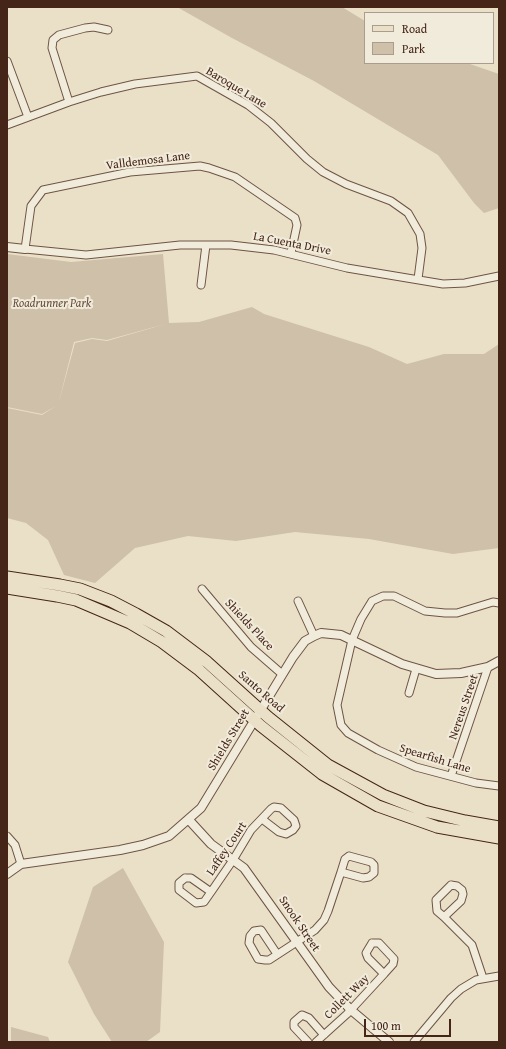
<!DOCTYPE html>
<style>
body{margin:0}
#map{position:relative;width:506px;height:1049px;overflow:hidden;background:#eae0c7;font-family:"Gentium Book Plus",serif}
canvas{display:block}
.frame{position:absolute;inset:0;border:8px solid #452517;pointer-events:none}
.legend{position:absolute;left:364px;top:12px;width:130px;height:52px;box-sizing:border-box;background:#f1ebdb;border:1px solid #ac9c8d;margin:0;padding:5px 7px;list-style:none;font-size:12px;color:#452517}
.legend li{display:flex;align-items:center;gap:8px;height:20px}
.legend b{width:20px;border:1px solid #ac9c8d}
.scale{position:absolute;left:364px;top:1019px;width:87px;height:18px;box-sizing:border-box;border:2px solid #452517;border-top:0;padding-left:5px;font-size:12px;line-height:14px;white-space:nowrap;color:#452517;-webkit-text-stroke:3px #f1ebdb;paint-order:stroke}
</style>
<div id="map">
<canvas width="506" height="1049"></canvas>
<div class="frame"></div>
<ul class="legend">
<li><b style="height:5px;background:#eae0c7"></b>Road</li>
<li><b style="height:11px;background:#cec0a9"></b>Park</li>
</ul>
<div class="scale">100 m</div>
</div>
<script>
const c = document.querySelector('canvas').getContext('2d');
c.lineJoin = 'round';
function fillPath(path, color) { c.fillStyle = color; c.fill(path, 'evenodd'); }
const toPath = rows => new Path2D(rows.map(r => 'M' + r).join(''));
function trace(path, color, width, dash) { c.strokeStyle = color; c.lineWidth = width; c.lineCap = dash ? 'butt' : 'round'; c.setLineDash(dash || []); c.stroke(path); }
function drawText(font, color, halo, rows, align = 'center') {
  c.font = font + ' "Gentium Book Plus",serif'; c.lineWidth = 4; c.setLineDash([]); c.textBaseline = 'middle'; c.strokeStyle = halo; c.fillStyle = color; for (const [text, x, y, turn = 0] of rows) {
    c.save(); c.translate(x, y); c.rotate((+turn || 0) * Math.PI / 180); c.textAlign = isNaN(turn) ? turn : align; if (halo) c.strokeText(text, 0, 0); c.fillText(text, 0, 0); c.restore();
  }
}
fillPath(toPath([
 [177,7,342,7,365,21,365,63,467,63,499,74,499,208,484,213,474,203,438,155,314,81,232,38],
 [7,254,71,262,163,254,169,323,107,340,92,338,74,342,58,405,75,343,92,339,107,341,169,323,199,322,252,307,264,314,369,347,407,364,444,354,484,354,499,344,499,548,453,554,369,539,295,532,236,541,188,536,135,548,95,583,64,575,48,540,26,523,7,518,7,408,42,415,56,406,42,414,7,407],
 [123,868,164,942,160,1032,146,1042,112,1042,94,1014,68,962,93,887],
 [11,1027,48,1037,50,1042,11,1042]
]), '#cec0a9');
const minor = toPath([
 [7,61,28,117],
 [69,102,52,48,53,40,59,35,85,28,94,27,108,30],
 [7,125,69,102,101,92,135,84,197,76,248,105,271,123,307,159,323,172,346,184,391,201,408,213,420,234,422,248,418,279],
 [291,253,297,225,295,218,235,177,209,168,200,166,130,172,43,190,31,206,25,249,86,255,180,245,231,245,274,250,347,268,443,284,465,283,499,276],
 [201,285,206,245],
 [202,589,251,647,282,674],
 [298,601,314,636],
 [499,603,493,602,457,613,445,613,425,611,394,596,383,596,372,601,361,619,352,640,337,705,341,725,348,733,378,750,416,767,476,783,499,786],
 [409,693,416,669],
 [451,776,488,667],
 [7,836,15,845,21,864],
 [349,856,371,862,374,865,374,873,369,877,363,878,341,872,345,859,349,856],
 [185,878,191,878,211,892,204,902,196,903,179,890,179,883,185,878],
 [451,885,457,886,462,890,463,894,461,901,444,917,437,911,436,900,451,885],
 [211,892,233,860,251,830,271,809,274,807,281,808,294,820,296,826,293,830,286,834,279,832,262,819],
 [444,917,472,945,483,978],
 [372,943,379,943,394,959,393,964,384,974,368,958,366,953,372,943],
 [277,954,261,930,254,931,250,936,249,943,258,959,265,960,269,960,315,930,324,920,328,911,341,872],
 [308,1042,294,1027,294,1022,302,1015,309,1018,324,1035],
 [316,1042,347,1014,384,974],
 [414,1042,451,998,461,989,476,980,499,976]
]);
const tertiary = toPath([
 [7,247,25,249],
 [189,820,211,844,244,868,329,987,351,1010,389,1042],
 [7,874,21,864,120,850,143,845,169,836,201,808,293,657,305,641,314,636,321,633,341,635,402,664,436,674,461,673,488,667,499,661]
]);
const primary = toPath([
 [7,577,60,585,80,589,111,601,136,614,166,631,207,662,268,717,328,765,383,795,424,811,465,821,499,827],
 [7,588,57,596,76,600,130,623,162,642,198,669,261,726,322,774,378,806,437,827,499,838]
]);
trace(minor, '#6e5443', 9);
trace(tertiary, '#6e5443', 10);
trace(primary, '#452517', 13);
trace(minor, '#f1ebdb', 7);
trace(tertiary, '#f1ebdb', 8);
trace(primary, '#eae0c7', 11);
drawText('12px', '#452517', '#f1ebdb', [
 ["Baroque Lane",236,88,31],
 ["Valldemosa Lane",148,161,-7],
 ["La Cuenta Drive",292,244,11],
 ["Shields Place",249,625,47],
 ["Santo Road",261,692,41],
 ["Nereus Street",464,707,-71],
 ["Shields Street",229,740,-59],
 ["Spearfish Lane",435,759,17],
 ["Laffey Court",227,849,-56],
 ["Snook Street",299,924,56],
 ["Collett Way",347,997,-45]
]);
drawText('italic 12px', '#674c3c', '#f1ebdb', [
 ["Roadrunner Park",52,304]
]);
</script>
